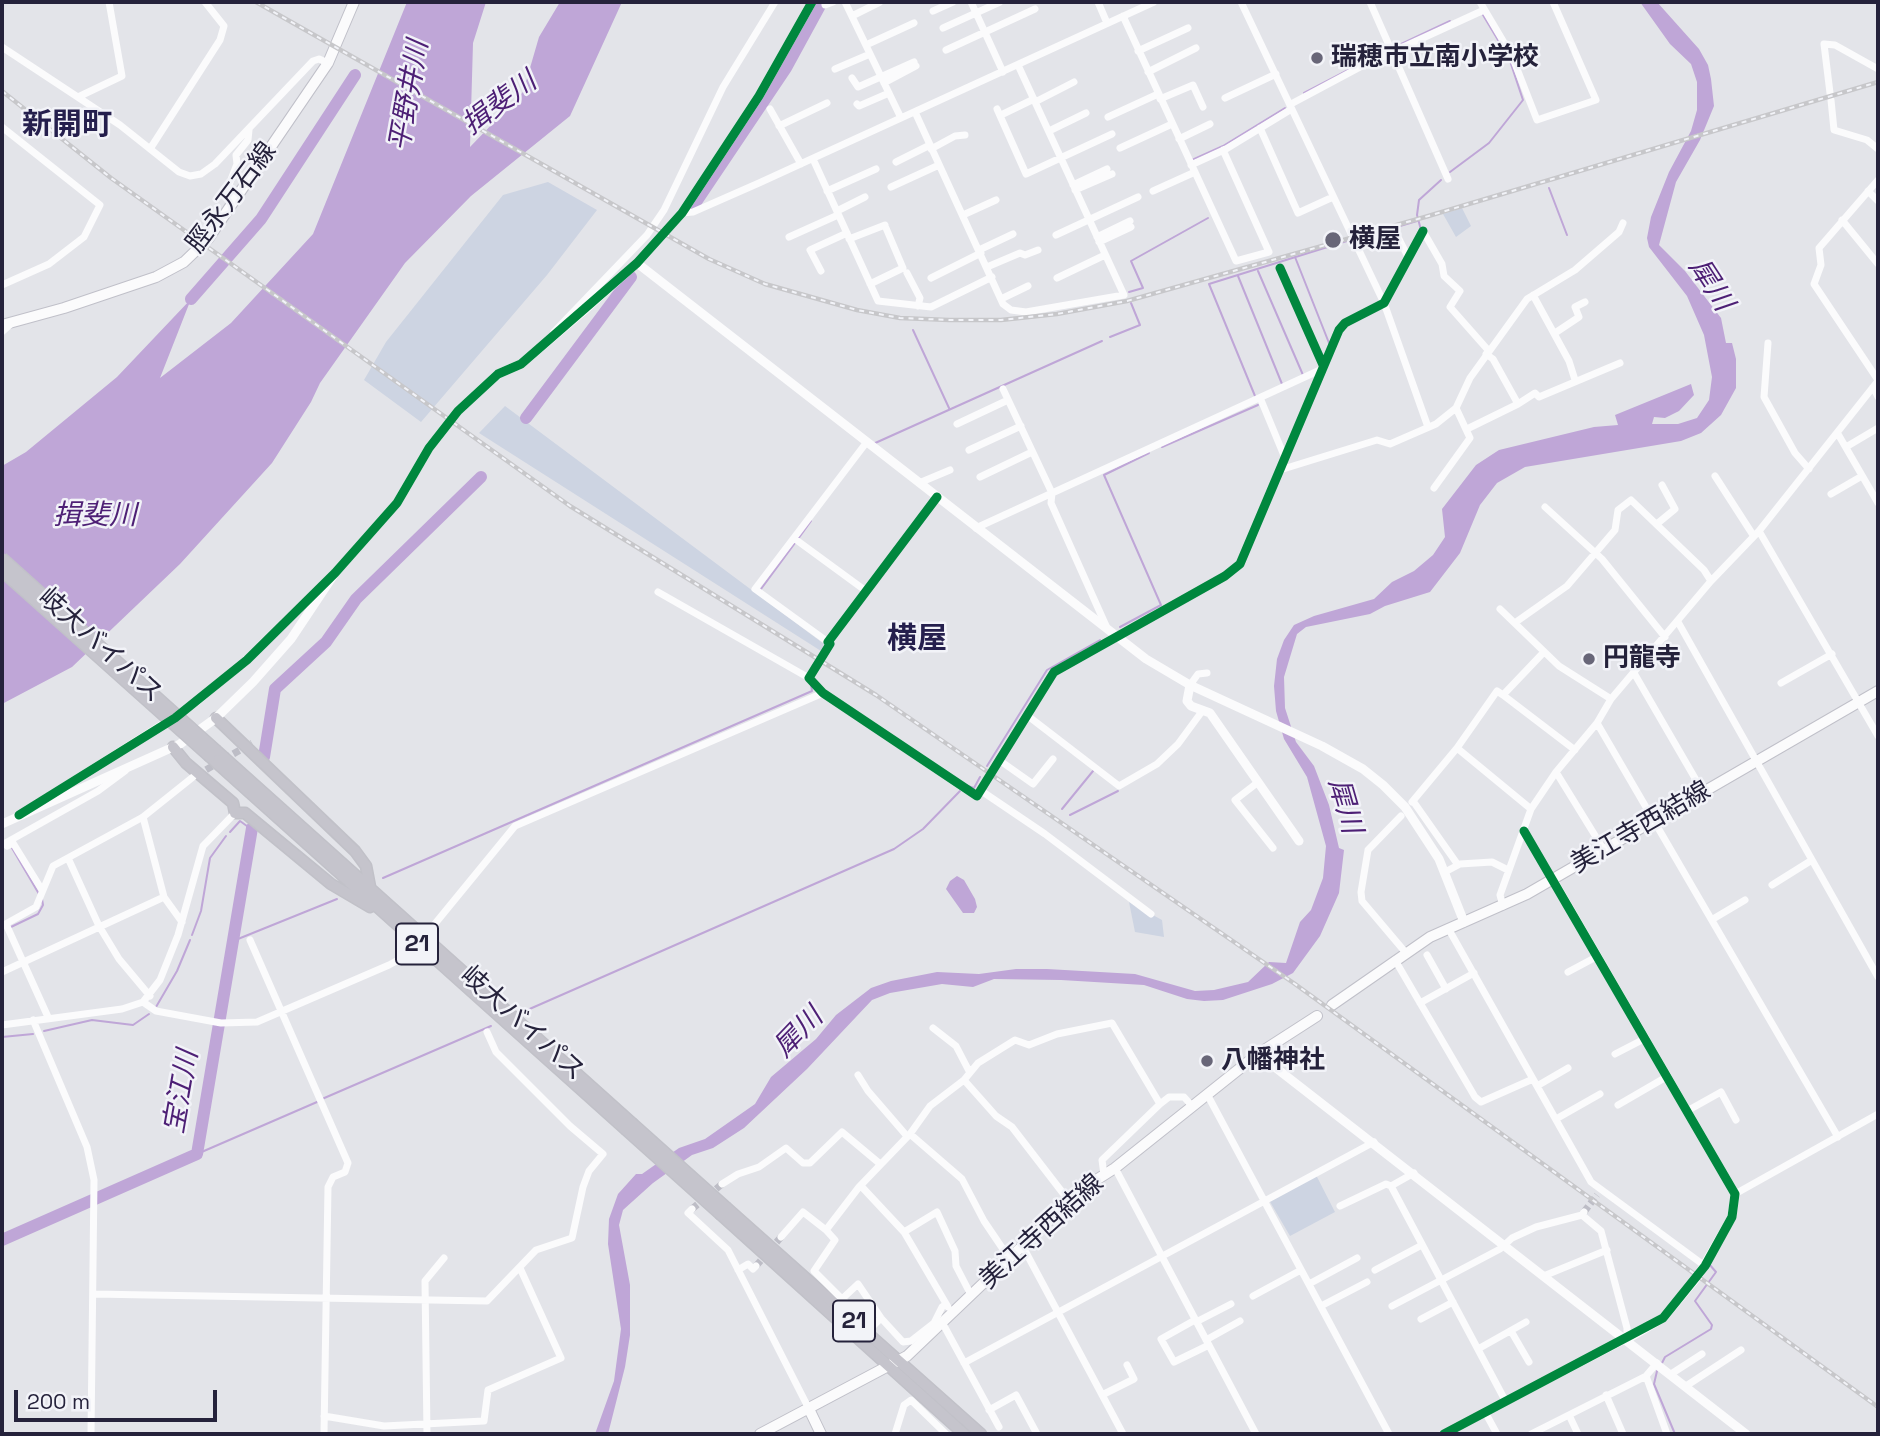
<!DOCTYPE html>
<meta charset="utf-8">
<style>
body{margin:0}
#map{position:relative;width:1880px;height:1436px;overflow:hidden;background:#e3e4e9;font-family:"Space Grotesk",sans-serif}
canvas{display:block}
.frame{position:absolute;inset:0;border:4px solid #25223b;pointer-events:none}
.scale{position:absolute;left:14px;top:1390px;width:203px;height:32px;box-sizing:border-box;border:4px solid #25223b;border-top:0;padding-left:9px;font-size:21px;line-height:24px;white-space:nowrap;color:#25223b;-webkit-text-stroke:5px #f2f3f8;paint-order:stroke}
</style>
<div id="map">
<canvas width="1880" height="1436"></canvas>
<div class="frame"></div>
<div class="scale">200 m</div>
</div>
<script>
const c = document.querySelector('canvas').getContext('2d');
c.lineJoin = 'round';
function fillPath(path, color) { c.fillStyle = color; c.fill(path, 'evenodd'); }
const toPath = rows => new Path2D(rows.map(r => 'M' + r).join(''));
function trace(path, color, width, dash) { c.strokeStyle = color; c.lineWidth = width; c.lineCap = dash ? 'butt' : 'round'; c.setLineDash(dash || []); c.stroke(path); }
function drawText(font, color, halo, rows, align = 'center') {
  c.font = font + ' "Space Grotesk","Noto Sans JP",sans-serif'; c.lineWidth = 5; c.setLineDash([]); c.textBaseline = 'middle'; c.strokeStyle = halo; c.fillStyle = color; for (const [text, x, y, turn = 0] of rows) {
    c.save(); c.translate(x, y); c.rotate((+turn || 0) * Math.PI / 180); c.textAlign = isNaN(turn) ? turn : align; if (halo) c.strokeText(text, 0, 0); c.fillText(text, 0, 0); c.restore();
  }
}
fillPath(toPath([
 [548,182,597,210,547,275,421,422,364,380,386,342,503,195],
 [1462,208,1471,226,1456,237,1443,214],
 [505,406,824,644,821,651,479,433],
 [1129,902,1162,920,1164,937,1135,932],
 [1316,1175,1335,1212,1290,1236,1269,1200]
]), '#cdd4e2');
fillPath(toPath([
 [407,2,486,2,473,43,470,147,523,92,539,37,560,2,622,2,570,116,471,196,405,263,320,383,311,402,272,463,180,564,72,667,2,704,2,466,26,452,117,377,191,299,160,378,231,323,313,234],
 [1640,2,1657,2,1699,49,1708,65,1711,79,1714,106,1700,140,1676,182,1659,245,1685,271,1721,318,1726,343,1732,343,1736,359,1736,388,1721,415,1701,433,1681,441,1525,467,1497,483,1480,505,1460,553,1430,592,1385,606,1370,614,1306,627,1297,634,1284,677,1285,708,1296,742,1314,766,1329,805,1339,848,1344,850,1339,893,1320,936,1293,973,1272,984,1223,1000,1204,1001,1187,999,1144,985,1061,980,994,979,973,987,942,984,890,993,872,1000,807,1069,744,1128,713,1148,692,1155,653,1183,623,1210,619,1225,630,1285,630,1335,625,1367,608,1434,595,1434,614,1381,621,1329,608,1244,609,1219,618,1194,636,1174,642,1174,679,1148,705,1139,755,1104,771,1077,816,1039,836,1015,871,988,891,981,937,972,979,974,1016,969,1047,969,1135,974,1195,991,1214,990,1248,982,1269,962,1286,963,1300,922,1311,910,1323,878,1326,846,1307,777,1284,739,1276,711,1274,686,1277,659,1284,640,1294,625,1314,616,1374,599,1392,582,1414,571,1433,555,1445,537,1442,509,1476,465,1499,450,1594,427,1618,425,1615,415,1691,384,1694,395,1679,411,1665,418,1654,417,1652,424,1678,424,1697,418,1709,400,1712,377,1704,335,1687,296,1649,247,1647,238,1651,217,1669,172,1691,131,1697,110,1697,82,1691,64,1670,44],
 [957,876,964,880,975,899,977,907,974,913,963,913,946,889,950,881]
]), '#bfa6d7');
trace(toPath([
 [1483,15,1504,50],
 [1399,45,1450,21],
 [1304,93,1377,55],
 [1192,160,1223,146,1285,108],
 [1450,172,1489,143,1523,100,1510,61],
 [1549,188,1567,235],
 [1421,230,1417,215,1419,200,1441,180],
 [1356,239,1417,221],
 [1295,257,1329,343],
 [1258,271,1303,375],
 [1238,276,1282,384],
 [1129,292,1143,288,1131,261,1208,218],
 [913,330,949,408],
 [1110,337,1140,325,1131,303],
 [1255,396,1209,284,1350,240],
 [873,444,1102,341],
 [1162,447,1258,405],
 [798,539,811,521],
 [761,589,795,543],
 [1120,627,1161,605,1104,475,1149,453],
 [987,766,1047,670,1100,640],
 [965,785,974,788,980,777],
 [1062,809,1093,771],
 [1070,815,1118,791],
 [230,832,240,821,251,829],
 [12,848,39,894],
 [383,878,812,691,811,684],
 [11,927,38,914,43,905,42,899],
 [192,935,201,911,210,858,226,836],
 [233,941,337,899],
 [156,1007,177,971,190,940],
 [525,1011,894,849,923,829,960,791],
 [44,1031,92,1020,133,1025,149,1014],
 [2,1037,33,1034],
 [322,1099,491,1026],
 [197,1154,317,1102],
 [1662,1363,1665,1357,1711,1329,1712,1325,1695,1301,1716,1272,1709,1264],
 [1657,1371,1654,1384,1675,1434]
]), '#bfa6d7', 2);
trace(toPath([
 [694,205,786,68,822,2],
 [191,299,261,219,355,75],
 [526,418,631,277],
 [264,757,275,689,326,642,356,599,481,477],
 [2,1240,197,1154,252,828]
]), '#bfa6d7', 12);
trace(toPath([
 [813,670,826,650],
 [197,775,252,743],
 [985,782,999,760],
 [692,1209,722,1184],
 [1584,1212,1597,1195],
 [756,1266,781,1237]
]), '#bdbdc6', 7, [7, 3.5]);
const secondary = toPath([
 [2,325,64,308,156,277,184,262,208,239,328,63,354,2],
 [1332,1005,1430,937,1527,894,1878,691],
 [809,1409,821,1434],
 [760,1434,907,1356,1082,1189,1115,1168,1258,1054,1317,1016]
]);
const trunk = toPath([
 [216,718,355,851,366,866,370,887],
 [173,747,186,763,233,803,235,813,245,813,331,884,370,907],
 [217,751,632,1123],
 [210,757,625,1129],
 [727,1208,981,1434],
 [721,1215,964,1434]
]);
trace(secondary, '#c0c0c9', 12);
trace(trunk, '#c1c1c8', 13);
trace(toPath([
 [845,2,901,118],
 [971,2,1003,72],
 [1098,2,1107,23],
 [1241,2,1384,303,1428,427],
 [1370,2,1448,179],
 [1480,2,1512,56,1537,120,1596,100,1553,2],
 [825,5,833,2],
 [933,11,953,2],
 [852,16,880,2],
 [1123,16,1236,261,1269,252,1223,150],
 [943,28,1000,2],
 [866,45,914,23],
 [2,47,120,125,179,172,190,176,201,174,215,164,313,61,319,59,328,63],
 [946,50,1035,9],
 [1138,51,1188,28],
 [835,69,870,54],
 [1148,72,1196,48],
 [852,78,858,87,914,62],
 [884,83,916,66],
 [1830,93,1824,44,1835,45,1878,69],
 [78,97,122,76,109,2],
 [1225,98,1276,74],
 [1160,99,1193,85,1203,107],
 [1831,100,1834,130,1867,140,1878,149],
 [1035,102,1074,82],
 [857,104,859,106,889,93],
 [1291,104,1364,65,1484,10],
 [770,109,801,164],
 [997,109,1026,174,1112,134],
 [915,112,1003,304,1011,310,1026,312,1124,295,1018,65],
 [1001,115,1034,99],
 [1108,117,1158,94],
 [779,126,827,103],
 [2,127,100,205,84,237,49,264,2,285],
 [1260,128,1298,213,1333,197],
 [1049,131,1086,113],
 [1179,139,1210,124],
 [1120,148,1172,124],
 [150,149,220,40,224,26,205,2],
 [931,149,955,136,965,135],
 [813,159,878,301,931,307,992,277],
 [896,162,930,145],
 [1191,165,1226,149,1290,110],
 [1878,180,1819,248,1821,265,1814,284,1878,380],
 [1073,185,1107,169],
 [891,187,939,165],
 [1075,190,1112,174],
 [827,191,876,169],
 [1153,191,1195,172],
 [1868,191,1878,201],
 [232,203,227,190,237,164,236,155,248,140,249,130],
 [837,211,865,197],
 [682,213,693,212,759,183,1154,2],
 [963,215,996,200],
 [1842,220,1878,264],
 [1423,231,1442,264,1444,276,1460,291,1450,307,1488,350],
 [1056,235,1138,197],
 [1397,235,1409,259],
 [789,237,838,215],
 [1097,237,1130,221],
 [849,239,885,225],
 [1099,242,1131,227],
 [979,250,1013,234],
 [987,267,1020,253,1025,255,1038,250],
 [1280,268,1323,365],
 [821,271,810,250,847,233],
 [907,273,920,298,918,306],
 [931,278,981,253],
 [1057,278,1105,255],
 [870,284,903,268,886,228],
 [1533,295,1569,361,1575,380],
 [1001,299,1028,286],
 [2,332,12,323],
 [554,332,647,235,664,210,723,87,775,2],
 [1555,333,1579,317,1575,307,1585,302],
 [1768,343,1764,397,1795,453,1809,469],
 [1486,354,1493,359,1518,404,1535,393,1539,397,1620,363],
 [1873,387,1878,397],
 [1003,389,1052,493,1051,503,1107,628],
 [1261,400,1285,458],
 [957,424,1008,400],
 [1467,429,1518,404],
 [1838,434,1878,503],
 [1846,447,1878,428],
 [969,450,1021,426],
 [1280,470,1377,440,1390,444,1436,424,1456,408,1470,378,1527,299,1575,270,1619,232,1623,223],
 [1715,476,1753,535],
 [980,477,1032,452],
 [919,483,950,470],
 [1434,488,1470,438,1456,408],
 [1831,494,1862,476],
 [1545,507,1602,559,1665,637],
 [1658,523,1675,509,1662,485],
 [976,528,1320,370],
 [1759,531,1878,736],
 [795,539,866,591],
 [658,592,809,678],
 [1500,609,1559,666,1611,699],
 [1516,622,1567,586,1615,530,1618,510,1631,500,1704,570,1711,581],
 [1678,622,1878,977],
 [828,642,755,589,866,443],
 [826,650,830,644,828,642,937,497],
 [813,670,809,678,823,693,966,790,977,796,985,782],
 [1634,673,1703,792],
 [1781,683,1832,654],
 [1190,685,1198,674,1207,673],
 [1503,695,1575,750],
 [1028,716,1119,786,1157,764,1178,744,1203,710],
 [1597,723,1838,1137],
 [1457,748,1531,809],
 [1053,759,1033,784,999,760,1054,672,1225,576,1240,564,1339,330,1345,323,1384,303,1423,231],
 [1556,772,1604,850],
 [1257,783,1235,800,1273,848],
 [980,790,1045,834,1151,914],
 [1413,801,1458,865],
 [1412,802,1457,748,1497,691,1503,695,1543,653],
 [25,811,197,702,247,660,328,579],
 [1401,816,1368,850,1361,892,1362,901,1406,953],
 [143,817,164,897,182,922],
 [1524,831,1553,880],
 [2,845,98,791,125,771],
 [7,846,13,843,42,890],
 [68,858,99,926,119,959,150,996],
 [1445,872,1460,864,1492,862,1508,870],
 [1772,885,1812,860],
 [1503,906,1500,895,1531,809,1556,772,1597,723,1611,699,1711,581,1759,531,1878,381],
 [1713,919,1745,900],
 [6,924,48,1017],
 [2,926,36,907,53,866,143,817,193,777],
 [1448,928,1591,1182,1705,1266],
 [250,940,348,1163,345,1172,333,1177,328,1187,324,1434],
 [1427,955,1446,989],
 [1395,960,1475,1097,1481,1102,1533,1079],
 [2,972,164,897],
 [1568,972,1598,956],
 [143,1002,156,1011,221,1023,257,1022,389,965,411,953,515,826,823,693],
 [1420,1003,1474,973],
 [33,1020,87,1147,94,1180,91,1434],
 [2,1025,122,1009,143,1002,160,980,178,935,203,846,235,813],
 [933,1028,956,1046,969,1071],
 [1615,1054,1646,1038],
 [858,1075,868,1091,906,1135],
 [964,1080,996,1116,1012,1127,1069,1201],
 [1537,1086,1568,1068],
 [1207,1094,1389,1434],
 [1618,1105,1668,1076],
 [1687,1111,1721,1092,1736,1120],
 [1556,1119,1600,1094],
 [910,1134,962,1179,984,1221,1009,1258],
 [1115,1168,1256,1434],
 [1104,1175,1102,1160,1160,1104],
 [722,1184,738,1174,759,1167,786,1148,803,1163,810,1163,842,1132,879,1163],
 [861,1186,904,1232,948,1307],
 [1391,1186,1506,1402],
 [1735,1194,1878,1114],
 [1340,1206,1386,1184,1391,1186,1414,1173],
 [692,1209,688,1213,728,1250,809,1409],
 [904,1232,937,1212,955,1251,956,1266,971,1295],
 [781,1237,803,1212,826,1230],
 [1022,1245,1123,1434],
 [738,1270,748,1264,753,1269,756,1266],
 [1375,1270,1422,1245],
 [1546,1275,1607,1250],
 [1309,1284,1357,1258],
 [93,1294,487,1301,536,1250,572,1238,583,1187,589,1171,603,1154,570,1126,496,1052,487,1032],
 [1253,1296,1301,1270],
 [842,1299,873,1326,881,1318],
 [946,1304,942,1307,934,1323,911,1341,903,1342,881,1318,858,1284,842,1299,814,1271,835,1240,826,1230,859,1187,910,1134,930,1106,964,1080,978,1063,1015,1040,1029,1045,1057,1034,1112,1023,1160,1104,1169,1097,1184,1097,1192,1106],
 [1321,1306,1367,1282],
 [1392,1306,1500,1249,1512,1238,1536,1227,1582,1215],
 [1421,1319,1453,1302],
 [1195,1320,1161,1339,1174,1362,1209,1345],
 [1196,1322,1231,1304],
 [943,1324,999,1427],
 [1511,1331,1529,1362],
 [1206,1340,1240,1321],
 [1478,1349,1526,1322],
 [964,1363,1374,1142],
 [1671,1374,1702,1354],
 [1646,1376,1667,1434],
 [1686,1386,1741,1350],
 [1102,1395,1134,1379,1127,1365],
 [1606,1395,1623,1434],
 [989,1410,1016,1395,1037,1434],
 [1485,1412,1497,1434],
 [1569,1415,1578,1434],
 [324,1416,384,1426,484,1421,488,1390,561,1358,520,1268],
 [427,1434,425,1281,444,1258],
 [895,1434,904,1405,911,1400,946,1434],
 [1444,1434,1627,1339,1627,1328,1601,1231,1582,1215,1584,1212],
 [1531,1434,1646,1376,1657,1363]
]), '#fbfbfc', 7);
trace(toPath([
 [637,263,1146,659,1190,685,1322,746,1363,769,1383,785,1405,807,1439,859,1464,922],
 [1190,685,1187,701,1191,706,1210,713,1299,841],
 [2,824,180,744,216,718,253,682,291,639,335,573,397,503,429,448,458,411,498,374,521,364,588,307,637,263,682,213,759,96,812,2],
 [1553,880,1735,1194,1732,1217,1698,1276,1663,1318,1627,1339],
 [1258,1054,1746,1434]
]), '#fbfbfc', 9);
trace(secondary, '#fbfbfc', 10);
trace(trunk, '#c5c4cc', 10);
const rail = toPath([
 [256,2,709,259,765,284,857,310,900,318,949,320,1001,320,1057,314,1127,301,1425,217,1878,82],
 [2,91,111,178,570,506,876,695,1295,984,1878,1407]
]);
trace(rail, '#c7c7ca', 4.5);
trace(rail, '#f2f3f8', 2, [5]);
const trunkBridge = toPath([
 [2,558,217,751],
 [2,571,210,757],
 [632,1123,727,1208],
 [625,1129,721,1215]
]);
trace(trunkBridge, '#c1c1c8', 13, []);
trace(trunkBridge, '#c5c4cc', 10);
trace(toPath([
 [1280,268,1323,365],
 [937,497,828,642,830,644,809,678,823,693,977,796,1054,672,1225,576,1240,564,1339,330,1345,323,1384,303,1423,231],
 [19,815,175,718,247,660,335,573,397,503,429,448,458,411,498,374,521,364,637,263,682,213,759,96,812,2],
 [1444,1434,1663,1318,1705,1266,1732,1217,1735,1194,1524,831]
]), '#00873e', 9);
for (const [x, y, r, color] of [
 [1317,58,7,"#686678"],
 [1333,240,9,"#686678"],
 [1589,659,7,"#686678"],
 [1207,1061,7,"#686678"]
]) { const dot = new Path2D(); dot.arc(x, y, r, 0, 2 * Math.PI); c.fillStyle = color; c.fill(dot); trace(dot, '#f2f3f8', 2.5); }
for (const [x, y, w] of [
 [417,944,42],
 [854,1321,42]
]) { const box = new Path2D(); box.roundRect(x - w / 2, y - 20.5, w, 41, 5); c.fillStyle = '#f2f3f8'; c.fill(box); trace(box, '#25223b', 2); }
drawText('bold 24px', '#25223b', null, [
 ["21",417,944],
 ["21",854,1321]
]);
drawText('bold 26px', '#25223b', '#f2f3f8', [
 ["瑞穂市立南小学校",1331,58],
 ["横屋",1349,240],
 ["円龍寺",1603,659],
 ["八幡神社",1221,1061]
], 'left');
drawText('26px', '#25223b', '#f2f3f8', [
 ["脛永万石線",232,198,-53],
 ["岐大バイパス",100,646,42],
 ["美江寺西結線",1641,828,-30],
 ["岐大バイパス",522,1024,42],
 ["美江寺西結線",1042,1232,-42]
]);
drawText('italic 28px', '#4d1f75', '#f2f3f8', [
 ["平野井川",410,96,-80],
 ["揖斐川",500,104,-37],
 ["犀川",1710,285,57],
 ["揖斐川",95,516],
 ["犀川",1344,806,74],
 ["犀川",799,1033,-46],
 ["宝江川",182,1092,-80]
]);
drawText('bold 30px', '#251f4d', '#f2f3f8', [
 ["新開町",67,126],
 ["横屋",917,640]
]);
</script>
